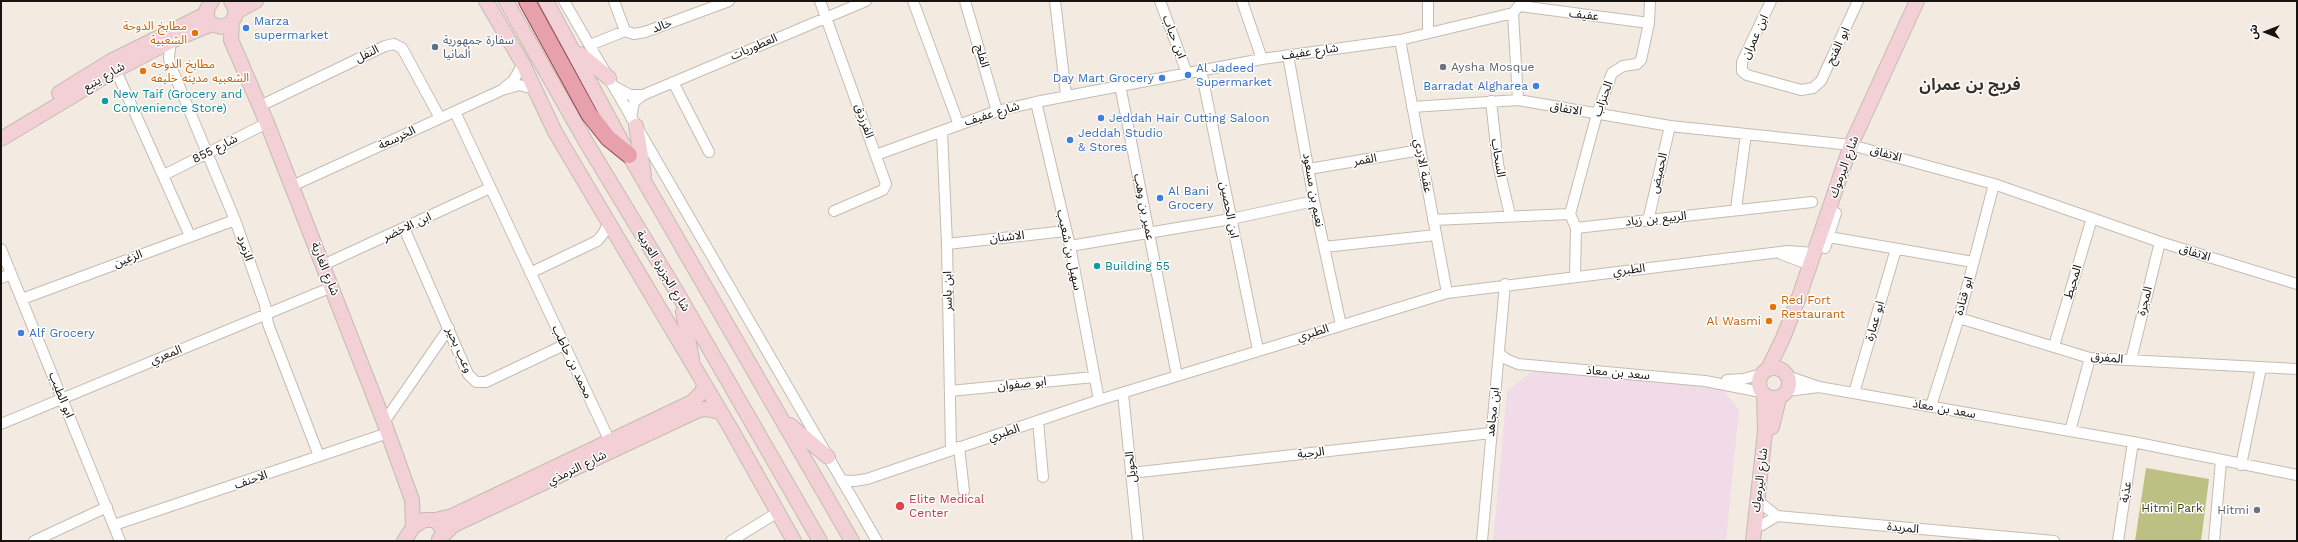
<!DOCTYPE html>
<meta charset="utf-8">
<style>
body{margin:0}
#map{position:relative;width:2298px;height:542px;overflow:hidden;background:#f3ebe1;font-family:"Work Sans","Noto Sans Arabic",sans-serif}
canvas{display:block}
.frame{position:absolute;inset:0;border:2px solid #161310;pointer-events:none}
.north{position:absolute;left:2246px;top:12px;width:40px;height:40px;-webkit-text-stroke:3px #fff;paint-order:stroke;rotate:270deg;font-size:11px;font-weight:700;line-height:16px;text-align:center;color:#161310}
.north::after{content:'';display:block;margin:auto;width:14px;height:18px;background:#161310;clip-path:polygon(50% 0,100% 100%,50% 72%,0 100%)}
</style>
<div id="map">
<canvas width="2298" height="542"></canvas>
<div class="frame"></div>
<div class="north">ش</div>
</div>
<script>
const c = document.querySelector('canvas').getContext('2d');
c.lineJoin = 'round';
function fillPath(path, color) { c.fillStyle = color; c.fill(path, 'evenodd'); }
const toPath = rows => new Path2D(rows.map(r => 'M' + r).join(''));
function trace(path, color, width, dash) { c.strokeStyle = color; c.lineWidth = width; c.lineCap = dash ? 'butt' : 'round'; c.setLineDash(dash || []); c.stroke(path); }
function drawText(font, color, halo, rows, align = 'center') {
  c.font = font + ' "Work Sans","Noto Sans Arabic",sans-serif'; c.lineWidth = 3; c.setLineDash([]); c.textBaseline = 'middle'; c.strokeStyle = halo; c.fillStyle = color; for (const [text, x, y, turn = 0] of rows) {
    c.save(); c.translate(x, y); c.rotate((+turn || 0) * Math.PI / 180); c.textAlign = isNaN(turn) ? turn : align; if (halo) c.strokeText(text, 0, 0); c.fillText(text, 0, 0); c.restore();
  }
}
fillPath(toPath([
 [1533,371,1720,386,1739,410,1726,541,1493,541,1507,391]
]), '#f1dbe9');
fillPath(toPath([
 [2146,468,2209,479,2201,541,2135,541]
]), '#bcc082');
const street = toPath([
 [564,1,877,541],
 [614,1,625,31],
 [820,1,886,184,883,190,834,211],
 [913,1,959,125],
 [965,1,997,111],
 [1055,1,1066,95],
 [1160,1,1187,73],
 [1242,1,1262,59],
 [1771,1,1742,62,1742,71,1747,75,1801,90,1813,88,1821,81,1858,1],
 [1520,6,1649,23],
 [1513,13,1518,100],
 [625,31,634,34,645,32,729,1],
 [1428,33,1428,1],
 [1400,40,1447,293],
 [171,41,169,57,170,64,235,220,265,305,268,324,319,456],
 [590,45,625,31],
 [1288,55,1314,201,1341,325],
 [113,64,190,236],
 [1201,70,1258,350],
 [673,82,709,152],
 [1120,85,1177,376],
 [505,87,513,81,523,64],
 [615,87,630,95,643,95],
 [1491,101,1498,164,1510,215],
 [1036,102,1070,246,1099,400],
 [260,106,385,46,394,44,402,48,440,118],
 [1412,107,1518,100,1670,126,1851,145,1994,184,2160,242,2297,284],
 [455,112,612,446],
 [631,118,634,102,643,95,866,1],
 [942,132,947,244,951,450],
 [876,155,997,111,1036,102,1262,59,1400,40,1513,13,1523,1],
 [1309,169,1420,150],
 [164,175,267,123],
 [292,186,502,90,519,85,535,89],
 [1736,209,1746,134],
 [1570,214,1597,114,1612,73,1623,66,1637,64,1641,60,1649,23,1650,1],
 [1433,220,1570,214,1576,228,1575,276],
 [1648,221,1670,126],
 [404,228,468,374,476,382,486,382,564,345],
 [1576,228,1812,202],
 [1829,237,1973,262],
 [947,244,1066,231],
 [1070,246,1231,219,1314,201],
 [1324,247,1436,235],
 [1825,248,1836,213],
 [1,249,120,541],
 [1781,254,1810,265],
 [323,265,490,188],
 [530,273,597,241,603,234,609,222],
 [1,278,11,274],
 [22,299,235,220],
 [1959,318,2090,358,2297,369],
 [2054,346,2092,218],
 [1500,354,1506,359,1518,364,1705,381,1761,392],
 [2131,360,2160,242],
 [1787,376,1819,387,2133,442,2297,475],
 [1727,380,1743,379,1762,374],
 [950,391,1094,377],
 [1787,391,1819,387],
 [1123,393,1138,541],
 [1854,393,1896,249],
 [1931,406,1959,318,1994,184],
 [1038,421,1043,477],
 [384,422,449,328],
 [1,424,332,287],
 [2070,431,2090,358],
 [959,447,964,491],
 [2241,465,2261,368],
 [1131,473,1491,433],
 [841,480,854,481,867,479,1099,400,1447,293,1788,251,1814,253],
 [1763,505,1777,516,2054,541],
 [114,525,388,433],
 [1762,525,1777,516],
 [34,541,107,507],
 [731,541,778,512],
 [1482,541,1505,284],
 [2118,541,2133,442],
 [2214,541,2221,461]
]);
const secondary = toPath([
 [212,1,207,9,207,18,212,24,221,27,230,24,235,17,235,8,231,1],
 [486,1,523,64,555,132,731,429,794,541],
 [506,1,586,142,675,289,820,541],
 [546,1,629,155,852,541],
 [236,12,256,1],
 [232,22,231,40,267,123,384,422,412,500,413,527],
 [580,54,609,78],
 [59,93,111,61,206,14],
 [636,126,644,175],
 [1,139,116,70,171,41,212,24],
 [683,312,692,359],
 '1759 383a15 15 0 1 1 30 0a15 15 0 1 1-30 0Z',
 [1768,369,1783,338,1799,297,1851,145,1917,1],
 [790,425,828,457],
 [1772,427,1779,398],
 [436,520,452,516,692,402,702,392,704,385],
 [439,539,454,525,699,410,706,409,720,412],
 [404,541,413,527,424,520,436,520,441,528],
 [1753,541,1765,432,1764,394]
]);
const primary = toPath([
 [527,1,589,114,608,138,629,155]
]);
trace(street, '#c3bcb2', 12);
trace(secondary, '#c3bcb2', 16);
trace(primary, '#934652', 18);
trace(street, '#fff', 10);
trace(secondary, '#f3d0d6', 14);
trace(primary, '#e6a1ac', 16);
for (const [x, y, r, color] of [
 [246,28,4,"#3f7fe0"],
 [195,33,4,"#e8710a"],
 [435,47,4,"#5c6f8a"],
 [1443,67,4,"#6b7280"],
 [143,71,4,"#e8710a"],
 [1188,75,4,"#3f7fe0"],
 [1162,78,4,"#3f7fe0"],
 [1536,86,4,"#3f7fe0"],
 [105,101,4,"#0f9aa8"],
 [1101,118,4,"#3f7fe0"],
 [1070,140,4,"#3f7fe0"],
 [1160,198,4,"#3f7fe0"],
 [1097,266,4,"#0f9aa8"],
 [1773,307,4,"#e8710a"],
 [1769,321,4,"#e8710a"],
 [21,333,4,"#3f7fe0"],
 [900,506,5,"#e0444e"],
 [2257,510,4,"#6b7280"]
]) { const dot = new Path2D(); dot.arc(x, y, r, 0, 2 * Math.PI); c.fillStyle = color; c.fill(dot); trace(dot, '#fff', 1.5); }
drawText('12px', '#161310', '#fff', [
 ["عفيف",1584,15,7],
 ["خالد",662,26,-20],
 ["ابن حباب",1174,37,69],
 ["ابن عمران",1755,37,-65],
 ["ابو الفتح",1838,46,-65],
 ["العطوريات",754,47,-23],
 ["شارع عفيف",1310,52,-8],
 ["النفل",367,54,-26],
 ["الفلج",982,56,75],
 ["شارع ينبع",104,77,-30],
 ["الحنزاب",1603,99,-70],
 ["الاتفاق",1566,109,10],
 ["شارع عفيف",992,114,-17],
 ["الفرزدق",864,121,70],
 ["الخرسعة",397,138,-25],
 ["شارع 855",215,149,-27],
 ["الاتفاق",1886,154,15],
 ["السحاب",1498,158,81],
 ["القمر",1365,160,-10],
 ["عقبة الازدي",1423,166,79],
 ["شارع اليرموك",1844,167,-70],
 ["الحميض",1659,173,-77],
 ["نعيم بن مسعود",1313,190,80],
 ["عمير بن وهب",1144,207,79],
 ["ابن الحصين",1229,210,79],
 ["الربيع بن زياد",1656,219,-6],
 ["ابن الاخضر",407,227,-25],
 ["الاشنان",1007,237,-6],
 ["الزمرد",245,248,71],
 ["سهيل بن شعيب",1069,250,78],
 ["الاتفاق",2195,253,17],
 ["الزغين",128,259,-21],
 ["شارع الغارية",325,269,68],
 ["الطبري",1629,270,-7],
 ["شارع الجزيرة العربية",663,271,59],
 ["المحيط",2073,282,-73],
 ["ابن ياسر",948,291,-91],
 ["ابو قتادة",1964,296,-75],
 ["المجرة",2145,301,-76],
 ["ابو عمارة",1875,321,-74],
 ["الطبري",1313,333,-17],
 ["وعب بحير",459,350,66],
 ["المعري",166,355,-22],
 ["المفرق",2107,358,5],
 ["محمد بن حاطب",572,362,65],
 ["سعد بن معاذ",1618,373,5],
 ["ابو صفوان",1022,384,-6],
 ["ابو الطيب",61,395,68],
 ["سعد بن معاذ",1944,409,10],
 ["ابن مجاهد",1493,412,-84],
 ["الطبري",1004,433,-18],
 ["الرحبة",1311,453,-6],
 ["الحويل",1131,467,-96],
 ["شارع الترمذي",577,468,-26],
 ["الاحنف",251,480,-19],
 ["شارع اليرموك",1760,480,-83],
 ["عذبة",2126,492,-81],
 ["المريدة",1903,528,5]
]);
drawText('12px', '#366cbe', '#fff', [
 ["Marza",254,21],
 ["supermarket",254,35],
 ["Al Jadeed",1196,68],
 ["Supermarket",1196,82],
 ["Day Mart Grocery",1154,78,"right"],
 ["Barradat Algharea",1528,86,"right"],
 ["Jeddah Hair Cutting Saloon",1109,118],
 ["Jeddah Studio",1078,133],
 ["& Stores",1078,147],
 ["Al Bani",1168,191],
 ["Grocery",1168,205],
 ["Alf Grocery",29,333]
], 'left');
drawText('12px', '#c56008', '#fff', [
 ["مطابخ الدوحة",187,26],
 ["الشعبية",187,40],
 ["مطابخ الدوحه",151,64,"left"],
 ["الشعبيه مدينه خليفه",151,78,"left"],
 ["Red Fort",1781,300,"left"],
 ["Restaurant",1781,314,"left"],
 ["Al Wasmi",1761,321]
], 'right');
drawText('12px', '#4e5e75', '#fff', [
 ["سفارة جمهورية",443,40],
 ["ألمانيا",443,54]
], 'left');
drawText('12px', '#5b616d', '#fff', [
 ["Aysha Mosque",1451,67],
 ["Hitmi",2249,510,"right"]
], 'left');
drawText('12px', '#0d838f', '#fff', [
 ["New Taif (Grocery and",113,94],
 ["Convenience Store)",113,108],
 ["Building 55",1105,266]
], 'left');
drawText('12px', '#be3a42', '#fff', [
 ["Elite Medical",909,499],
 ["Center",909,513]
], 'left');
drawText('12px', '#3e4015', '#fff', [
 ["Hitmi Park",2172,508]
]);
drawText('bold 16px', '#363029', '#fff', [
 ["فريج بن عمران",1970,85]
]);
</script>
